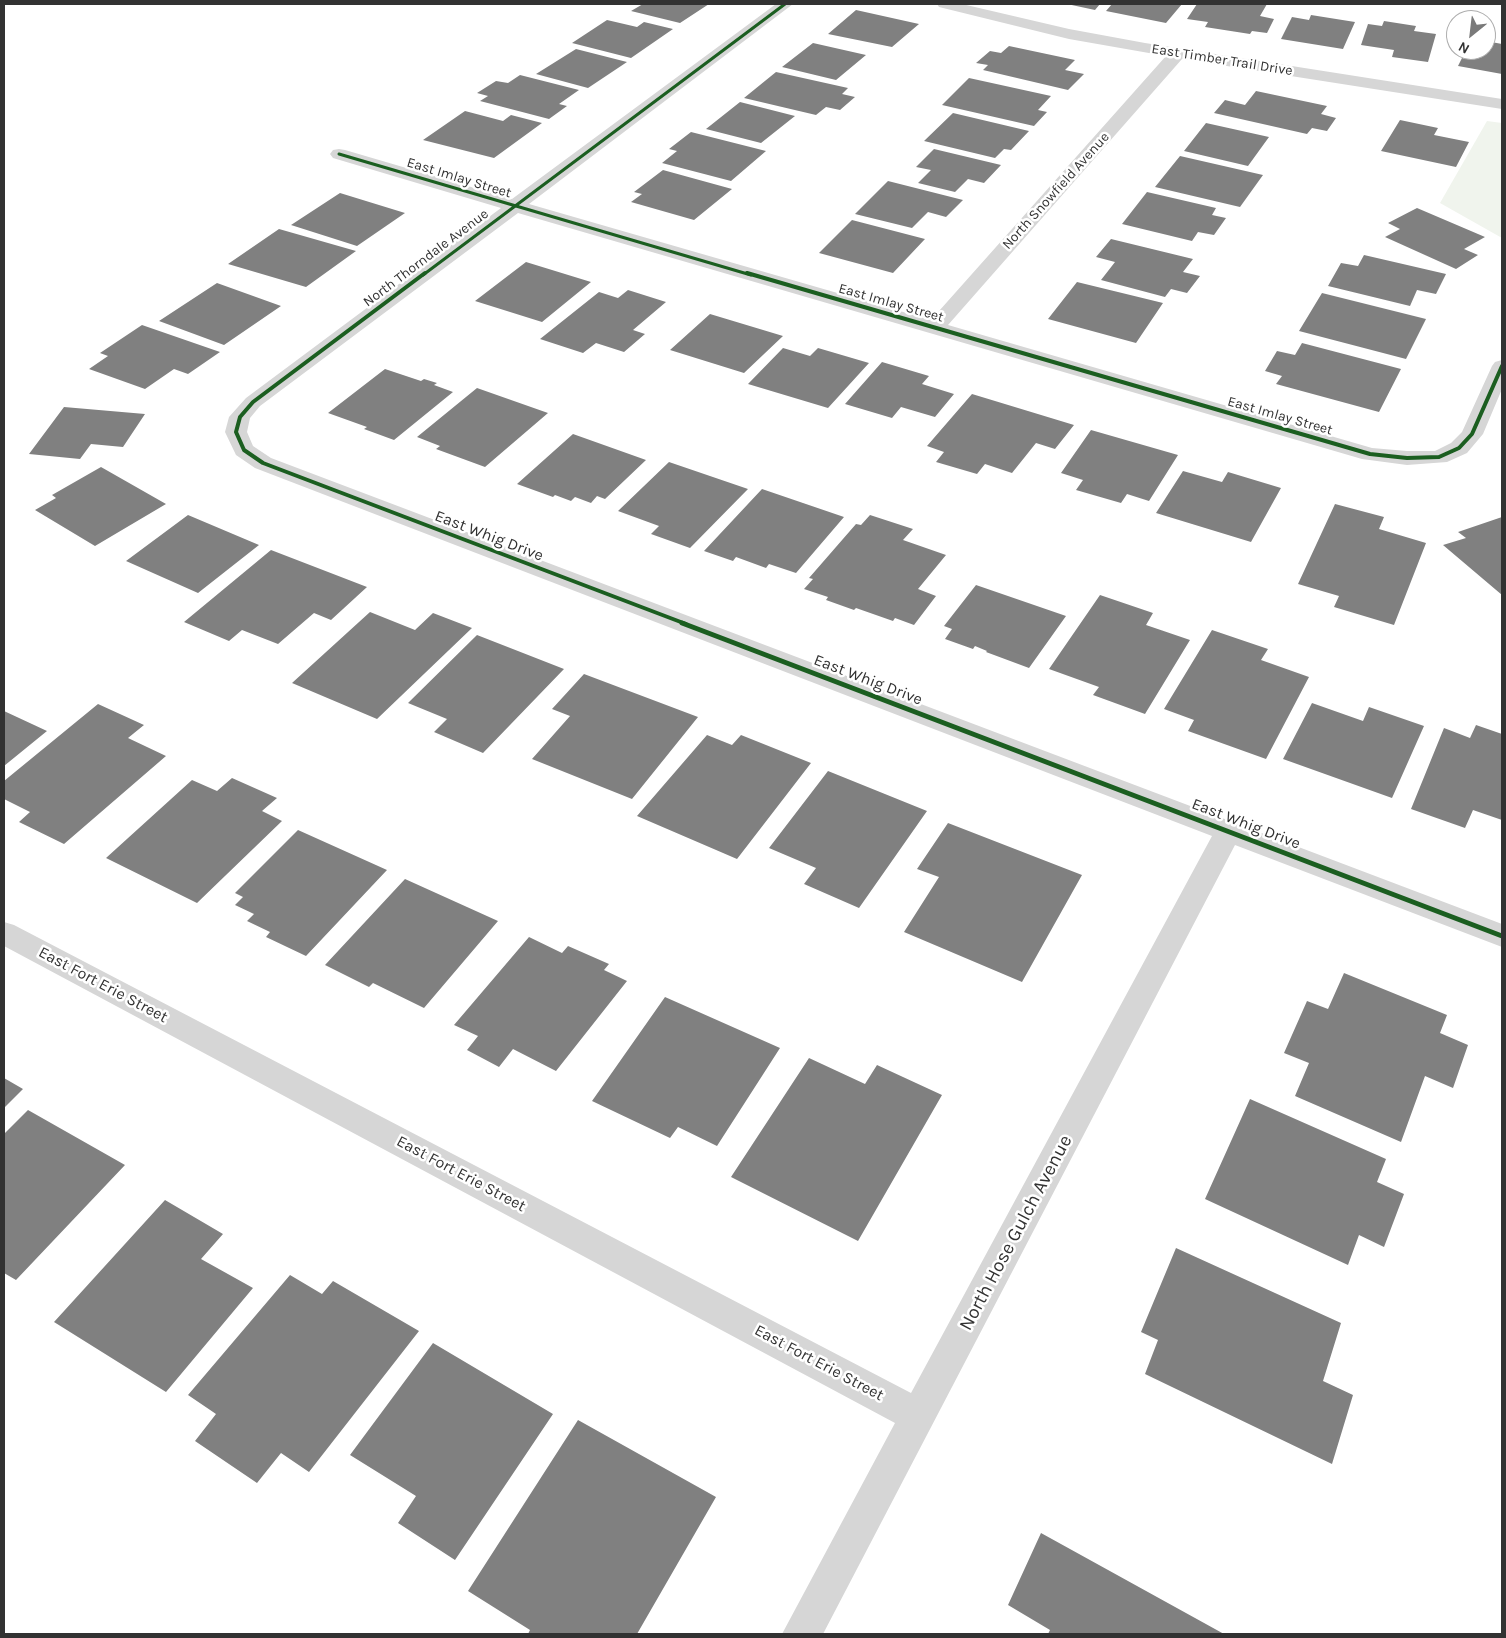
<!DOCTYPE html>
<style>
body{margin:0}
#map{position:relative;width:1506px;height:1638px;overflow:hidden;background:#fff;font-family:Karla,sans-serif}
canvas{display:block}
.frame{position:absolute;inset:0;border:5px solid #323232;pointer-events:none}
.north{position:absolute;left:1446px;top:10px;width:50px;height:50px;box-sizing:border-box;background:#fff;border:1px solid #adadad;border-radius:50%;rotate:209deg;font-size:14px;font-weight:700;line-height:20px;text-align:center;color:#323232}
.north::after{content:'';display:block;margin:auto;width:18px;height:22px;background:#7a7a7a;clip-path:polygon(50% 0,100% 100%,50% 72%,0 100%)}
</style>
<div id="map">
<canvas width="1506" height="1638"></canvas>
<div class="frame"></div>
<div class="north">N</div>
</div>
<script>
const c = document.querySelector('canvas').getContext('2d');
c.lineJoin = 'round';
function fillPath(path, color) { c.fillStyle = color; c.fill(path, 'evenodd'); }
const toPath = rows => new Path2D(rows.map(r => 'M' + r).join(''));
function trace(path, color, width, dash) { c.strokeStyle = color; c.lineWidth = width; c.lineCap = dash ? 'butt' : 'round'; c.setLineDash(dash || []); c.stroke(path); }
function drawText(font, color, halo, rows, align = 'center') {
  c.font = font + ' Karla,sans-serif'; c.lineWidth = 5; c.setLineDash([]); c.textBaseline = 'middle'; c.strokeStyle = halo; c.fillStyle = color; for (const [text, x, y, turn = 0] of rows) {
    c.save(); c.translate(x, y); c.rotate((+turn || 0) * Math.PI / 180); c.textAlign = isNaN(turn) ? turn : align; if (halo) c.strokeText(text, 0, 0); c.fillText(text, 0, 0); c.restore();
  }
}
fillPath(toPath([
 [1487,121,1502,123,1502,238,1440,203]
]), '#f0f4ed');
fillPath(toPath([
 [643,4,709,4,680,23,631,11],
 [1067,4,1100,4,1095,10],
 [1112,4,1182,4,1166,23,1106,11],
 [1197,4,1267,4,1260,16,1274,19,1267,33,1252,31,1250,34,1205,27,1208,22,1187,19],
 [856,10,919,24,892,47,828,34],
 [1311,15,1355,22,1343,49,1281,39,1292,17,1309,20],
 [607,20,637,27,644,22,673,29,631,58,572,43],
 [1384,21,1416,26,1414,31,1436,34,1428,62,1392,57,1394,50,1361,45,1368,24,1382,26],
 [1486,41,1502,44,1502,74,1458,66,1466,50,1486,50],
 [813,43,866,55,836,80,782,67],
 [1009,46,1075,60,1065,70,1084,74,1068,90,983,70,988,65,976,63,990,51,1001,53],
 [576,49,627,62,588,88,536,74],
 [776,72,848,88,842,94,855,97,840,110,826,107,816,115,744,98],
 [520,75,579,90,559,104,567,106,549,119,480,101,488,96,477,93,496,81,508,83],
 [969,78,1051,96,1038,110,1047,112,1034,126,942,105],
 [1256,91,1327,106,1321,114,1336,118,1327,131,1312,128,1307,134,1214,113,1225,100,1245,105],
 [740,102,795,116,761,143,706,129],
 [465,111,503,121,511,115,542,123,494,158,423,140],
 [953,113,1029,131,1011,150,1004,149,995,158,924,141],
 [1400,120,1438,128,1434,135,1469,142,1456,167,1381,151],
 [1206,123,1269,137,1248,166,1184,151],
 [691,132,766,151,731,181,662,163,677,151,669,149],
 [934,149,1001,165,984,183,968,179,955,192,918,183,931,170,916,167],
 [1180,156,1263,175,1240,207,1155,187],
 [663,170,732,189,694,220,631,202,642,194,634,192],
 [888,181,963,200,946,217,928,212,912,228,855,214],
 [1147,192,1216,208,1212,215,1226,218,1214,235,1198,232,1192,241,1122,224],
 [340,193,405,213,357,246,291,225],
 [1417,208,1485,237,1464,249,1478,255,1456,269,1385,237,1400,229,1388,223],
 [852,220,925,239,893,273,819,253],
 [279,229,356,251,306,287,228,264],
 [1111,239,1193,259,1183,272,1200,276,1187,293,1171,289,1165,297,1101,280,1115,262,1096,257],
 [1364,255,1446,274,1436,294,1417,290,1410,306,1328,286,1341,263,1358,266],
 [526,262,591,282,542,322,475,301],
 [1077,282,1163,303,1136,343,1048,319],
 [217,283,281,306,224,345,159,321],
 [628,290,666,302,633,330,645,334,624,352,596,343,583,353,540,339,599,292,618,298],
 [1322,293,1426,319,1406,359,1299,331],
 [710,314,783,336,744,373,670,350],
 [142,325,220,352,188,374,174,369,145,389,89,369,108,356,100,353],
 [1302,343,1401,369,1379,412,1276,384,1282,376,1265,371,1277,351,1295,355],
 [783,348,810,356,818,348,869,363,828,408,748,384],
 [882,362,929,376,922,384,954,394,935,417,901,407,892,418,845,404],
 [385,369,421,381,424,379,437,383,434,385,453,392,394,440,364,429,367,427,328,413],
 [477,388,548,413,485,467,436,449,440,446,417,437],
 [972,394,1074,425,1055,449,1036,443,1012,473,985,464,977,474,936,462,944,452,927,446],
 [64,407,145,414,123,447,91,444,80,459,29,454],
 [1091,430,1178,455,1149,501,1127,494,1121,503,1076,490,1083,480,1061,473],
 [573,434,646,460,605,499,597,496,591,503,575,497,571,501,555,495,553,497,517,484],
 [669,462,748,489,690,548,651,534,659,526,618,511],
 [101,467,166,504,95,546,35,510,56,498,52,495],
 [1183,471,1222,482,1228,472,1281,488,1251,542,1156,513],
 [762,489,844,517,796,573,769,564,766,568,736,557,733,561,704,551],
 [1335,504,1384,517,1379,529,1426,543,1394,625,1334,607,1339,596,1298,584],
 [188,515,259,545,198,593,126,561],
 [870,515,913,529,903,540,946,555,918,589,936,596,914,625,895,618,893,621,856,608,854,610,826,600,828,597,804,589,813,579,809,578,856,524,861,525],
 [1502,517,1502,595,1443,545,1466,538,1458,532],
 [271,550,367,587,331,620,314,613,278,644,242,630,229,641,184,622],
 [976,585,1066,616,1029,668,986,652,987,651,975,646,973,649,945,639,952,629,944,626],
 [1100,595,1153,613,1146,625,1190,640,1145,714,1093,695,1099,687,1049,669],
 [370,612,415,630,433,613,472,628,377,719,292,683],
 [1212,630,1268,649,1261,660,1309,677,1266,759,1188,731,1194,720,1164,709],
 [477,635,564,669,483,753,434,732,447,719,408,703],
 [584,674,698,717,632,799,532,759,570,716,552,709],
 [1312,703,1363,721,1369,707,1424,726,1392,798,1283,759],
 [98,704,144,725,128,738,166,756,64,844,19,822,30,812,4,799,4,781],
 [4,711,47,731,4,766],
 [1476,725,1502,734,1502,820,1473,810,1465,828,1411,809,1444,728,1470,738],
 [707,735,732,745,741,735,811,763,737,859,637,816],
 [828,771,927,811,859,908,804,884,816,868,769,848],
 [232,778,277,798,262,811,282,821,197,903,106,858,192,780,217,791],
 [948,823,1082,875,1022,982,904,932,939,877,917,869],
 [298,830,387,870,306,956,266,937,270,932,247,921,254,914,235,905,243,897,235,893],
 [405,879,498,921,424,1008,373,983,369,987,325,965],
 [529,937,562,953,568,946,609,964,604,970,627,981,556,1071,513,1049,499,1067,467,1050,478,1036,454,1025],
 [1344,973,1447,1015,1440,1033,1468,1045,1453,1088,1425,1076,1401,1142,1295,1096,1309,1063,1284,1053,1307,1001,1328,1009],
 [665,997,780,1048,717,1146,678,1127,670,1138,592,1101],
 [809,1058,865,1084,877,1065,942,1095,858,1241,731,1177],
 [4,1078,23,1089,4,1108],
 [1250,1099,1386,1159,1377,1182,1404,1194,1384,1247,1359,1235,1348,1265,1205,1199],
 [28,1110,125,1165,16,1280,4,1273,4,1134],
 [165,1200,223,1234,201,1259,253,1288,166,1392,54,1322],
 [1176,1248,1341,1323,1323,1381,1353,1395,1332,1464,1145,1374,1158,1340,1141,1332],
 [290,1275,322,1294,333,1281,419,1331,309,1472,281,1453,257,1483,195,1441,216,1414,188,1395],
 [433,1343,553,1414,455,1560,398,1523,416,1496,350,1455],
 [578,1420,716,1497,637,1634,528,1634,530,1630,468,1591],
 [1041,1533,1224,1634,1048,1634,1050,1630,1008,1605]
]), '#808080');
fillPath(toPath([
 [776,4,793,4,529,204,931,320,1166,56,1069,39,939,7,937,4,962,4,1069,29,1145,43,1502,99,1502,109,1182,59,948,325,1372,448,1407,451,1435,451,1451,443,1462,432,1492,366,1495,362,1502,360,1502,389,1483,434,1467,453,1447,462,1407,465,1362,459,518,213,260,406,250,418,247,432,253,446,271,458,1502,924,1502,947,1235,845,823,1634,782,1634,895,1423,4,946,4,922,14,925,911,1393,1212,836,255,468,236,455,225,432,229,417,246,398,501,208,333,158,330,154,333,150,339,149,345,150,512,199,776,4]
]), '#d6d6d6');
trace(toPath([
 [339,154,751,275],
 [423,275,785,4]
]), '#1b5e20', 3);
trace(toPath([
 [425,273,253,402,240,417,236,432,244,450,263,463,686,624],
 [747,273,1370,454,1407,458,1439,457,1459,448,1472,434,1502,366]
]), '#1b5e20', 4);
trace(toPath([
 [682,623,1502,936]
]), '#1b5e20', 5);
drawText('14px', '#323232', '#fff', [
 ["East Timber Trail Drive",1222,60,9],
 ["East Imlay Street",459,178,17],
 ["North Snowfield Avenue",1056,191,-48],
 ["North Thorndale Avenue",426,258,-37],
 ["East Imlay Street",891,303,16],
 ["East Imlay Street",1280,416,16]
]);
drawText('16px', '#323232', '#fff', [
 ["East Whig Drive",489,536,21],
 ["East Whig Drive",868,680,21],
 ["East Whig Drive",1246,824,21],
 ["East Fort Erie Street",103,985,28],
 ["East Fort Erie Street",461,1174,28],
 ["East Fort Erie Street",819,1363,28]
]);
drawText('19px', '#323232', '#fff', [
 ["North Hose Gulch Avenue",1016,1233,-62]
]);
</script>
